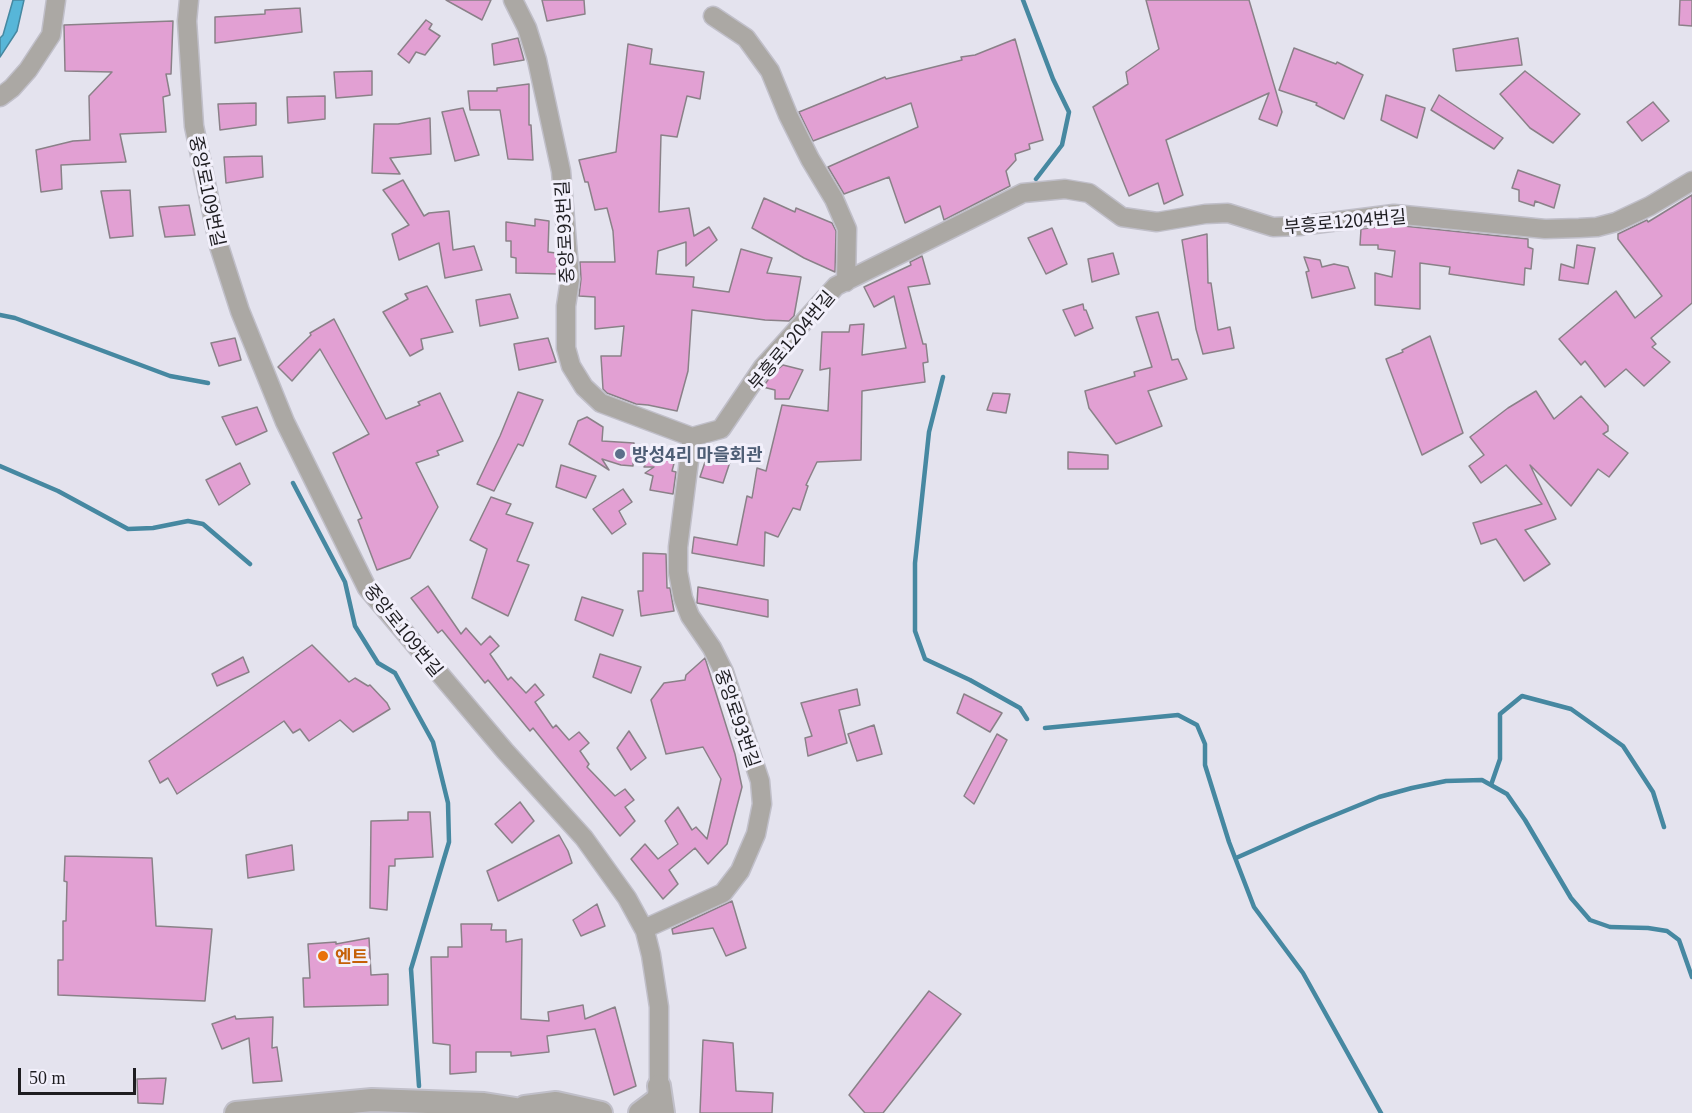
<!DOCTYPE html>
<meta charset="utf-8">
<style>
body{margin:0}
#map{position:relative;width:1692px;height:1113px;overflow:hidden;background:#e4e3ee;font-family:Georgia,serif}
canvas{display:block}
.scale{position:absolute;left:18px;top:1068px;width:118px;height:27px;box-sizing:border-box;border:3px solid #1e1d21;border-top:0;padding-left:8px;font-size:18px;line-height:21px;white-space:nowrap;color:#1e1d21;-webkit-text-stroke:4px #f2f0fb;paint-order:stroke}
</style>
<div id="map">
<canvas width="1692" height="1113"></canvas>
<div class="scale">50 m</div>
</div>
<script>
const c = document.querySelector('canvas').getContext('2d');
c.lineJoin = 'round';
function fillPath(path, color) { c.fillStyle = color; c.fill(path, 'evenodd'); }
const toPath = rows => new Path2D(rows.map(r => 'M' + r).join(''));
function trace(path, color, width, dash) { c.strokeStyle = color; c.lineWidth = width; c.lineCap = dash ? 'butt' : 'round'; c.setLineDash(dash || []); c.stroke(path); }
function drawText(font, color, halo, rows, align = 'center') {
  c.font = font + ' Georgia,"Noto Sans KR",serif'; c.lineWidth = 6; c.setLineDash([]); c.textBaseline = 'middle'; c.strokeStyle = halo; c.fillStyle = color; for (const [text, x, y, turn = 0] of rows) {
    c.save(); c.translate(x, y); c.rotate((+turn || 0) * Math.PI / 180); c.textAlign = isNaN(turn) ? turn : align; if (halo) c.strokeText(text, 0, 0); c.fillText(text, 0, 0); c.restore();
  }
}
const water = toPath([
 [13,0,24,0,17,31,0,57,0,38,3,35,13,0]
]);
fillPath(water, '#57b6d8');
trace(water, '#4688a1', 1.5);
trace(toPath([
 [1023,0,1053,79,1069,112,1062,145,1036,179],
 [0,315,15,318,170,376,208,383],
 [943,377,929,432,915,563,915,631,925,659,970,680,1020,708,1027,719],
 [0,466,58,491,128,529,153,528,188,521,203,524,250,564],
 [293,483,345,582,355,626,378,663,395,673,433,742,448,803,449,842,411,969,419,1086],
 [1045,728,1178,715,1197,725,1205,744,1205,765,1229,842,1254,907,1303,973,1381,1113],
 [1491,785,1500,759,1500,714,1522,696,1571,709,1623,746,1653,792,1664,827],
 [1236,858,1308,826,1379,797,1412,788,1446,781,1482,780,1507,794,1525,820,1571,898,1590,920,1610,927,1648,928,1667,931,1679,940,1692,977]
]), '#4688a1', 4.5);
const building = toPath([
 [446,0,491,0,482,20,446,0],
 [542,0,584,0,585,14,547,21,542,0],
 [1146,0,1249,0,1282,112,1277,126,1259,119,1269,93,1166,140,1183,195,1164,204,1158,183,1129,196,1093,107,1128,84,1126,72,1159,49,1146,0],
 [1680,0,1692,0,1692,26,1679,25,1680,0],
 [300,8,302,32,215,43,215,17,265,14,265,10,300,8],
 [426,20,432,24,429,29,440,36,425,55,416,52,409,63,398,54,426,20],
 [173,21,171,74,166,74,170,95,163,97,166,132,120,134,126,162,61,165,62,189,41,192,36,150,73,141,90,140,89,96,112,72,65,71,64,25,173,21],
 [518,38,524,60,494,65,492,44,518,38],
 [1518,38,1522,65,1456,71,1453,49,1518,38],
 [1015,39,1043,140,1029,144,1030,149,1015,154,1016,160,1006,171,1010,186,944,220,940,206,905,223,889,177,844,194,828,167,918,127,911,103,813,141,799,112,885,77,886,79,962,60,961,57,975,55,1015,39],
 [628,44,652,49,650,64,704,72,700,99,687,96,677,137,661,135,659,212,689,208,694,236,709,227,717,240,686,266,686,242,658,251,656,274,694,277,693,287,729,292,741,249,772,258,767,273,801,277,794,316,789,321,765,320,692,310,688,371,677,411,648,405,636,404,607,393,603,389,601,356,621,356,624,326,595,329,595,297,579,296,581,279,580,262,615,262,613,231,607,208,595,210,588,182,585,182,579,160,616,152,628,44],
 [1294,48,1336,64,1337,62,1363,75,1344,119,1316,105,1317,103,1279,90,1294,48],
 [372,71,372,95,336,98,334,72,372,71],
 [1525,71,1580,114,1553,143,1530,128,1500,94,1525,71],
 [529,84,529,125,531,125,533,160,508,159,500,110,470,110,468,91,497,91,497,88,529,84],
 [1386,95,1425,108,1417,138,1381,120,1386,95],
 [1439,95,1503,138,1494,149,1431,110,1439,95],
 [325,96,325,119,288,123,287,97,325,96],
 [1653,102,1669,121,1642,141,1627,122,1653,102],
 [256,103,256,125,220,130,218,104,256,103],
 [463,108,479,155,455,161,442,112,463,108],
 [430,118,431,154,390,158,400,174,372,173,374,124,398,124,430,118],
 [262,156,263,177,226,183,224,157,262,156],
 [1518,170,1560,185,1554,208,1535,201,1534,206,1519,201,1519,190,1512,188,1518,170],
 [403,180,424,216,429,213,449,211,453,250,474,246,482,270,445,278,439,243,399,260,392,234,409,225,383,190,403,180],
 [130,190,133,236,110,238,101,191,130,190],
 [1692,195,1692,303,1651,338,1656,344,1652,347,1670,362,1644,386,1626,369,1605,387,1585,361,1581,365,1559,339,1616,291,1635,318,1662,296,1618,239,1618,234,1647,220,1648,222,1692,195],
 [764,198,795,212,796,208,832,223,836,231,835,272,804,258,752,228,764,198],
 [189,205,195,235,165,237,159,207,189,205],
 [535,219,549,221,548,252,556,253,558,274,516,273,516,258,511,257,511,241,506,241,506,222,535,226,535,219],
 [1394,225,1528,239,1528,247,1533,249,1531,269,1525,268,1524,285,1449,274,1450,267,1420,263,1420,309,1375,305,1375,273,1392,277,1395,251,1378,249,1378,245,1360,245,1361,229,1394,225],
 [1052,228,1067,264,1046,274,1028,238,1052,228],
 [1207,234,1208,283,1211,283,1218,330,1230,327,1234,348,1203,354,1196,329,1182,240,1207,234],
 [1577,245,1595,248,1588,284,1559,280,1561,264,1574,268,1577,245],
 [1113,253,1119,274,1092,282,1088,259,1113,253],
 [922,256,930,284,908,287,923,344,926,344,928,362,923,363,925,382,862,391,861,460,817,462,806,485,808,486,800,510,793,508,778,537,765,532,764,566,692,553,694,537,737,545,747,496,752,498,757,468,766,471,782,405,828,411,830,368,820,370,822,332,849,332,850,325,864,324,862,355,906,348,894,296,874,307,864,287,911,265,910,262,922,256],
 [1304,257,1320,260,1322,267,1334,264,1348,267,1355,288,1312,298,1306,272,1309,271,1304,257],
 [427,286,453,332,421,339,423,349,410,356,383,312,408,299,405,294,427,286],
 [510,294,518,318,480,326,476,300,510,294],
 [1083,304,1084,310,1086,310,1093,328,1075,336,1063,310,1083,304],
 [1158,312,1172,360,1178,359,1187,379,1148,391,1162,426,1116,444,1089,408,1085,391,1135,376,1134,372,1152,367,1136,317,1158,312],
 [334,319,386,419,420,405,418,402,440,393,463,441,437,451,439,455,416,463,438,507,410,558,377,570,358,520,362,518,333,453,369,434,320,349,292,381,278,367,311,335,310,333,334,319],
 [1430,336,1463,433,1422,455,1386,359,1403,352,1402,350,1430,336],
 [235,338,241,360,219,366,211,343,235,338],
 [548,338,556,362,519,370,514,344,548,338],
 [783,365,803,370,789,399,775,399,775,390,763,387,772,374,783,365],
 [1536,391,1554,419,1581,396,1608,426,1608,431,1603,434,1628,453,1609,477,1598,469,1571,506,1530,465,1556,519,1525,530,1550,564,1524,581,1496,539,1481,544,1473,523,1542,504,1506,465,1481,483,1469,466,1484,455,1470,437,1508,408,1536,391],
 [518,392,543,400,523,446,518,444,494,491,477,484,500,436,518,392],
 [993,393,1010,394,1006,413,987,410,993,393],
 [257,407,267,431,236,445,222,417,257,407],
 [587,417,603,427,602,441,634,443,633,466,621,465,602,459,609,470,569,444,578,421,587,417],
 [654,444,674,454,677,452,672,471,676,472,673,494,650,490,653,476,645,473,654,467,644,467,654,444],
 [709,450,733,453,723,483,700,477,709,450],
 [1068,452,1108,455,1108,469,1068,469,1068,452],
 [240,463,250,484,219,505,206,480,240,463],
 [561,465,596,476,586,498,556,487,561,465],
 [623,489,632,502,619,511,626,524,612,534,593,509,623,489],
 [491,497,511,504,506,514,533,523,517,561,529,565,508,616,472,598,487,549,470,540,491,497],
 [643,553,666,554,667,588,670,588,674,611,641,616,638,591,643,591,643,553],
 [428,586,461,634,466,628,481,645,490,636,499,646,490,654,508,680,511,677,526,693,535,684,544,695,535,702,553,728,556,725,569,740,579,732,589,743,580,751,589,764,587,767,615,796,625,789,634,800,625,807,635,821,620,836,533,728,530,731,488,680,485,683,442,630,438,633,411,598,428,586],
 [698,587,768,600,768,617,697,603,698,587],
 [582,597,623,610,613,636,575,620,582,597],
 [312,645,349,682,355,678,368,686,370,685,387,703,390,709,353,732,340,720,309,741,300,729,293,733,284,721,177,794,168,778,160,783,149,761,312,645],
 [600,654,641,667,631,693,593,677,600,654],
 [243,657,249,672,217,686,212,674,243,657],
 [705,658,735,754,742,787,727,844,708,864,695,848,669,870,678,884,663,899,631,859,645,844,658,859,678,844,665,821,678,807,692,830,696,827,707,839,721,779,703,747,666,754,651,700,664,683,685,680,686,675,705,658],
 [857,689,860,705,839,710,847,743,808,756,805,738,812,736,801,703,857,689],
 [964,694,1002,713,990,732,957,713,964,694],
 [874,725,882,754,857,761,848,734,874,725],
 [629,731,646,758,631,770,617,748,629,731],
 [997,734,1007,740,974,804,964,796,997,734],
 [520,802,534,821,512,843,495,824,520,802],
 [408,812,430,812,433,857,395,859,395,866,389,866,387,910,370,908,371,821,408,820,408,812],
 [559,835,568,851,572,863,498,901,487,871,559,835],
 [292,845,294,870,248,878,246,855,292,845],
 [65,856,152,858,156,926,212,929,205,1001,58,995,58,960,63,960,63,921,66,921,67,882,64,881,65,856],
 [732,901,746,948,726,956,713,928,673,934,672,929,732,901],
 [597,904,605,926,581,936,573,920,597,904],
 [461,924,492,924,491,930,506,930,506,942,522,939,521,1019,549,1021,548,1012,583,1005,585,1019,615,1007,636,1086,614,1095,595,1029,547,1036,549,1052,511,1056,511,1052,476,1052,476,1072,450,1074,450,1045,433,1043,431,957,448,957,448,947,462,947,461,924],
 [369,938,371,975,388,974,388,1005,304,1007,303,978,310,978,308,944,336,942,336,944,369,938],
 [929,991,961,1014,883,1113,865,1113,849,1095,929,991],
 [235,1016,236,1019,273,1017,272,1048,277,1047,282,1081,253,1083,249,1038,222,1049,212,1024,235,1016],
 [703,1040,733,1043,736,1091,773,1093,772,1113,700,1113,703,1040],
 [166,1078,163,1104,138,1103,137,1079,166,1078]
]);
fillPath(building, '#e2a0d3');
trace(building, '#8a8188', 1.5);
const minor = toPath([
 [189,0,187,21,194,126,219,246,240,311,285,422,367,588,505,751,584,838,627,898,645,931,651,955,659,1007,659,1086,656,1099],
 [513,0,527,28,537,60,561,171,570,280,566,306,566,348,571,366,584,387,601,403,692,437],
 [713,16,746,38,770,71,788,115,810,159,834,199,847,229,846,282],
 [0,97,12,88,28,70,51,35,56,0],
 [692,437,721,429,763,367,836,286,1023,193,1065,189,1089,193,1122,217,1157,222,1205,214,1228,213,1273,227,1299,226,1394,214,1545,229,1579,228,1597,227,1616,222,1650,206,1692,181],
 [644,929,723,893,740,871,756,834,762,804,760,781,724,672,712,648,690,616,683,598,678,572,678,547,692,437]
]);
const tertiary = toPath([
 [659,1086,663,1113],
 [525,1107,556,1103,601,1113],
 [236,1113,372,1100,484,1104,541,1113],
 [640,1113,656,1101]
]);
trace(minor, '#c0bfc9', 21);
trace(tertiary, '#c0bfc9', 26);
trace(minor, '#aba8a4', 18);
trace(tertiary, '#aba8a4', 22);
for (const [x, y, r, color] of [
 [620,454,6,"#5c6f8a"],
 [323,956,6,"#e8710a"]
]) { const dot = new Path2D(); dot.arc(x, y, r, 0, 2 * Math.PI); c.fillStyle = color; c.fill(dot); trace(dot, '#f2f0fb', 2); }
drawText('18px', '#1e1d21', '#f2f0fb', [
 ["중앙로109번길",208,191,78],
 ["부흥로1204번길",1345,221,-5],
 ["중앙로93번길",564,232,-93],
 ["부흥로1204번길",791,340,-50],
 ["중앙로109번길",404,630,51],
 ["중앙로93번길",738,718,71]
]);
drawText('bold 18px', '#4e5e75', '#f2f0fb', [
 ["방성4리 마을회관",632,454]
], 'left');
drawText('bold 18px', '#c56008', '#f2f0fb', [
 ["엔트",335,956]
], 'left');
</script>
